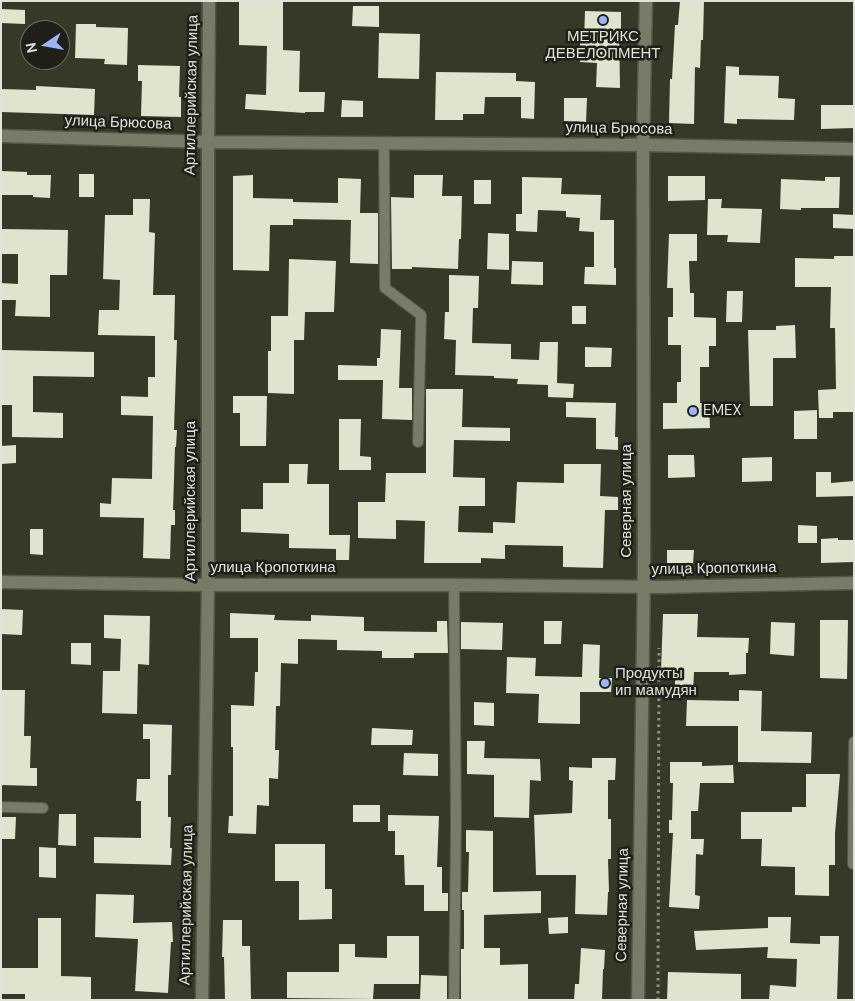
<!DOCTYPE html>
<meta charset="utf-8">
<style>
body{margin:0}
#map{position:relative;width:855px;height:1001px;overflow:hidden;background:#353a28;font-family:"DM Sans",sans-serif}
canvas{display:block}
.frame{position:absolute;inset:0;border:2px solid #e0e3d8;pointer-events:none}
.north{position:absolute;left:20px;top:20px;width:50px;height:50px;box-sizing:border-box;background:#1e2018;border:1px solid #6c6e65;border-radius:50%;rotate:258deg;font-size:14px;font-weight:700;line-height:20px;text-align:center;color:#e0e3d8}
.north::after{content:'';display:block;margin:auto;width:18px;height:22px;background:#9db4fd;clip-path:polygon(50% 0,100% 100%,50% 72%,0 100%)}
</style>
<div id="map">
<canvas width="855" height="1001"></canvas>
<div class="frame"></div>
<div class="north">N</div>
</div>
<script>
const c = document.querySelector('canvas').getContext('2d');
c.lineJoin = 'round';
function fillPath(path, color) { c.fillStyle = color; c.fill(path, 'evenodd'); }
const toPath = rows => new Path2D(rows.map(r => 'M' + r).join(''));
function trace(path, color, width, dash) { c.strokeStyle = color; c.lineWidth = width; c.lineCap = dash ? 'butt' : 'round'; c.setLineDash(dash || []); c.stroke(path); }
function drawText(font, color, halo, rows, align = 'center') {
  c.font = font + ' "DM Sans",sans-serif'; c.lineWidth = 5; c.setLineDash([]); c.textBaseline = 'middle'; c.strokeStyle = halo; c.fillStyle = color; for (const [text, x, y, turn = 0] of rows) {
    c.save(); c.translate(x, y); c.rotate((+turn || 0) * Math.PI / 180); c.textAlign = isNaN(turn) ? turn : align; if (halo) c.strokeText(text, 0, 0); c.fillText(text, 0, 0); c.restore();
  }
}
fillPath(toPath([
 [239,1,283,1,283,50,300,51,299,92,325,92,324,112,305,112,305,113,245,109,246,94,266,95,267,46,239,45],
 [680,1,704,1,703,40,701,40,700,68,695,67,694,124,669,123,670,79,672,79,675,25,678,25],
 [353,6,379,6,379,27,352,26],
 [1,9,25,10,25,24,1,23],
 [585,11,621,12,621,30,619,29,620,88,596,87,597,63,580,62,580,40,584,40],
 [76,24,96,24,96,27,128,28,127,65,104,64,105,59,75,58],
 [379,33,420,34,419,79,378,78],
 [138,65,180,66,179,97,181,97,181,117,141,116,142,81,138,81],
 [726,66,739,67,739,75,779,76,778,98,795,99,794,120,737,119,737,124,724,123],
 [436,72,516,73,516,81,535,82,534,119,521,118,521,97,485,97,484,114,463,114,463,120,435,120],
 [36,86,95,89,94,115,1,112,1,89,36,90],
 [564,98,587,98,586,122,564,121],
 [342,100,363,101,363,117,341,117],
 [821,105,854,105,854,128,821,129],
 [1,171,27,172,27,175,51,175,50,198,33,197,33,195,1,195],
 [79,174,94,174,94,197,79,197],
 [253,175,253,198,293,199,293,202,338,203,338,178,361,179,360,213,378,213,378,264,350,263,351,220,293,219,293,225,270,225,269,271,233,270,233,176],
 [414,175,443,175,442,196,462,196,461,239,459,239,458,269,412,267,412,269,392,269,391,197,414,198],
 [668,176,705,176,705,200,668,201],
 [522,177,562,178,561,194,601,195,600,220,614,220,614,268,616,268,616,285,584,284,585,267,594,267,594,232,579,231,580,218,566,217,566,211,538,210,537,232,516,231,516,214,522,214],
 [825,177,840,177,839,208,801,208,801,210,780,209,781,179,825,181],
 [474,180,491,180,491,204,474,204],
 [133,199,150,199,149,232,155,233,153,295,175,295,174,340,177,340,174,430,177,430,176,447,175,447,173,510,175,510,175,525,171,525,170,559,143,558,144,518,100,517,100,503,111,504,112,478,152,479,153,416,121,415,121,396,148,397,148,377,155,377,155,336,98,335,99,310,119,310,120,280,103,279,105,215,133,215],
 [708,199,722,199,721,208,762,209,760,243,727,242,728,235,707,235],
 [833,214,854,215,854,229,833,228],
 [1,229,68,230,67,275,50,275,50,317,15,316,16,300,1,300,1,283,18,284,18,254,1,254],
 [488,233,509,234,509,270,487,269],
 [669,234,697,234,697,261,689,261,690,293,694,293,694,317,716,318,716,346,709,346,709,367,700,367,700,403,709,403,710,428,663,429,663,403,677,403,677,382,681,382,681,345,668,345,668,317,673,317,673,288,667,288],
 [834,256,854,256,854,412,833,412,833,418,819,418,818,390,836,389,835,328,830,328,831,287,795,287,795,258,834,259],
 [289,259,336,261,334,312,305,312,304,340,294,340,294,394,268,393,268,351,271,351,271,316,288,316],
 [512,261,543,262,543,285,511,284],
 [449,275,479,276,478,308,473,308,472,343,511,344,511,359,539,360,540,342,558,342,557,383,574,384,573,398,548,397,548,385,517,384,518,379,494,378,494,376,455,375,456,340,444,339,445,312,449,312],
 [727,291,743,291,742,322,726,322],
 [572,306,586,306,586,324,572,324],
 [795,325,796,358,773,358,773,406,750,406,748,330,776,330,776,326],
 [381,329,401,330,399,388,412,388,412,420,382,419,383,380,338,380,338,365,377,366,377,358,380,358],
 [585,347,612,348,611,367,585,367],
 [1,350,94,352,94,377,33,376,33,412,63,413,63,438,12,437,12,405,1,405],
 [426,389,463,389,462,427,510,428,510,441,454,440,453,477,485,478,485,506,459,506,458,532,493,533,493,522,515,523,517,482,564,483,564,464,601,464,600,496,618,497,618,510,605,510,603,568,563,567,563,546,505,545,505,559,481,558,481,563,424,563,425,521,396,520,396,539,358,538,358,502,385,502,386,473,426,473],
 [233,396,267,396,266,446,240,446,240,413,233,413],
 [566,402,616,403,615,437,618,437,618,450,596,449,596,418,566,417],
 [817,410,817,439,794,439,794,411],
 [339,419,361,419,360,456,371,457,371,470,339,470],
 [16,445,16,463,1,464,1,446],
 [668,455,694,455,695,477,668,478],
 [772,457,772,481,742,482,742,458],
 [289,464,308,464,307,484,329,484,329,535,350,535,349,560,336,560,336,549,289,548,289,534,241,532,241,509,263,509,263,483,289,483],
 [816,472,831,472,831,483,854,481,854,496,816,497],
 [798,525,817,526,817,543,798,543],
 [30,529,43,529,43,555,30,554],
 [838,538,838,540,854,540,854,562,821,563,821,539],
 [667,550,694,550,693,563,667,563],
 [1,609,23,610,22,635,1,634],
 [230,613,275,615,274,620,311,621,311,615,364,617,364,631,437,632,437,621,447,621,448,653,414,653,414,658,382,658,382,651,337,650,337,640,298,639,298,664,281,663,280,706,276,706,275,750,279,750,278,779,269,778,269,806,257,805,256,834,228,833,229,816,233,816,233,747,231,747,231,705,254,706,255,672,258,672,258,638,230,638],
 [663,614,698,614,697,637,749,638,748,653,746,653,746,674,729,675,729,672,694,672,693,692,675,692,675,671,661,671],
 [104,615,150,616,149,665,138,664,137,714,102,713,103,671,120,671,121,639,104,638],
 [820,620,848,620,847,679,820,678],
 [544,621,562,621,561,644,544,644],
 [461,622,503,623,502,650,461,649],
 [771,622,795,623,794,656,770,654],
 [71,643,91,643,91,665,71,664],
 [583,644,600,645,599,678,612,678,611,692,580,692,580,724,538,723,539,694,506,693,507,657,536,658,535,676,582,677],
 [1,690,25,690,24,736,31,736,30,768,37,768,37,786,1,785],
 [739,690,762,691,761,731,812,732,811,763,738,762,738,726,686,726,687,700,739,701],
 [474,702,494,703,494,726,474,725],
 [143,724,172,725,171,775,168,775,168,817,171,817,170,848,172,848,171,865,94,863,94,837,141,838,141,801,136,801,137,779,150,779,150,739,143,739],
 [372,728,413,730,412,745,371,745],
 [467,741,485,741,484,758,540,759,541,781,530,780,529,818,494,817,494,775,467,774],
 [404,753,438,754,438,776,403,775],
 [592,758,616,758,615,780,608,780,608,819,611,819,611,859,608,859,609,892,608,892,607,915,575,914,576,875,536,875,534,815,572,813,573,781,569,780,569,767,592,768],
 [670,762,702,762,702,766,733,765,734,783,700,783,698,811,691,811,691,839,704,839,703,855,696,854,695,895,700,896,699,909,669,907,673,833,669,833,669,820,672,820,673,783,670,783],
 [806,774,840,774,835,833,835,865,829,865,829,896,795,895,795,867,761,866,762,839,741,839,741,812,792,812,792,807,806,807],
 [353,805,380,805,380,822,353,822],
 [59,814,76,814,76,846,58,845],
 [388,815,439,816,437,867,442,867,442,893,448,893,448,911,424,911,424,885,405,885,404,855,395,855,395,831,388,831],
 [1,817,16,817,15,839,1,839],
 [466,830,493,831,493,892,541,891,541,913,484,915,484,948,500,948,500,965,528,964,528,1000,461,1000,461,949,464,949,464,910,462,910,462,892,468,892,469,852,466,852],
 [275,844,325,844,325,889,332,889,332,919,299,920,299,881,275,881],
 [39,847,56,848,56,878,39,877],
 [96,894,134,895,133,923,172,922,173,942,171,942,168,993,135,991,138,939,95,937],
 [568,917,568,933,549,934,548,918],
 [768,917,791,917,790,943,820,944,820,936,839,936,837,1000,769,1000,770,985,796,987,797,959,767,958,768,947,696,950,694,931,768,928],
 [38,918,61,918,61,976,91,977,91,1000,25,999,25,994,1,994,1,968,38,968],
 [223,920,242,920,242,946,250,946,251,1000,225,1000,224,957,222,957],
 [387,936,419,936,419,984,374,984,373,999,287,998,287,972,339,972,339,944,355,944,355,957,387,958],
 [581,948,605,950,604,969,603,969,602,1000,574,1000,575,984,579,984],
 [668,972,741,974,741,1000,667,1000],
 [421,975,447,976,447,1000,420,1000]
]), '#dee4ce');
const lane = toPath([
 [384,144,385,288,421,315,418,442],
 [1,807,43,808],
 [853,864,854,742],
 [454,1000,456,824,454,585]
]);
const street = toPath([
 [1,136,208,142,643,145,854,149],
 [1,582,208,585,454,585,660,587,854,583],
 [202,1000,208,585,208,142,209,1]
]);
const secondary = toPath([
 [638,1000,644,570,643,145,646,1]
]);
trace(lane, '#545748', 12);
trace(street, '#545748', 15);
trace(secondary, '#545748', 15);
trace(toPath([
 [658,1000,659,648]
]), '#8e9284', 3, [2.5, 4]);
trace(lane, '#767c68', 10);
trace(street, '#767c68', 12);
trace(secondary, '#767c68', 12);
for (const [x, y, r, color] of [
 [603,20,5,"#9db4fd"],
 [693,411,5,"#9db4fd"],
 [605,683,5,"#9db4fd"]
]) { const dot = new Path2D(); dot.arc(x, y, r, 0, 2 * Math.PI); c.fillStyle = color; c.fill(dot); trace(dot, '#1e2018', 2); }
drawText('15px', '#e0e3d8', '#1e2018', [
 ["МЕТРИКС",603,37,"center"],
 ["ДЕВЕЛОПМЕНТ",603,54,"center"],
 ["EMEX",703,411],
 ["Продукты",615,674],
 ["ип мамудян",615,691]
], 'left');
drawText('15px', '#e0e3d8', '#1e2018', [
 ["Артиллерийская улица",192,95,-89],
 ["улица Брюсова",118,123,2],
 ["улица Брюсова",619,129,1],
 ["Артиллерийская улица",191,501,-90],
 ["Северная улица",627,501,-90],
 ["улица Кропоткина",273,568],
 ["улица Кропоткина",714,569,-1],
 ["Артиллерийская улица",187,905,-89],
 ["Северная улица",623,905,-89]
]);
</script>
